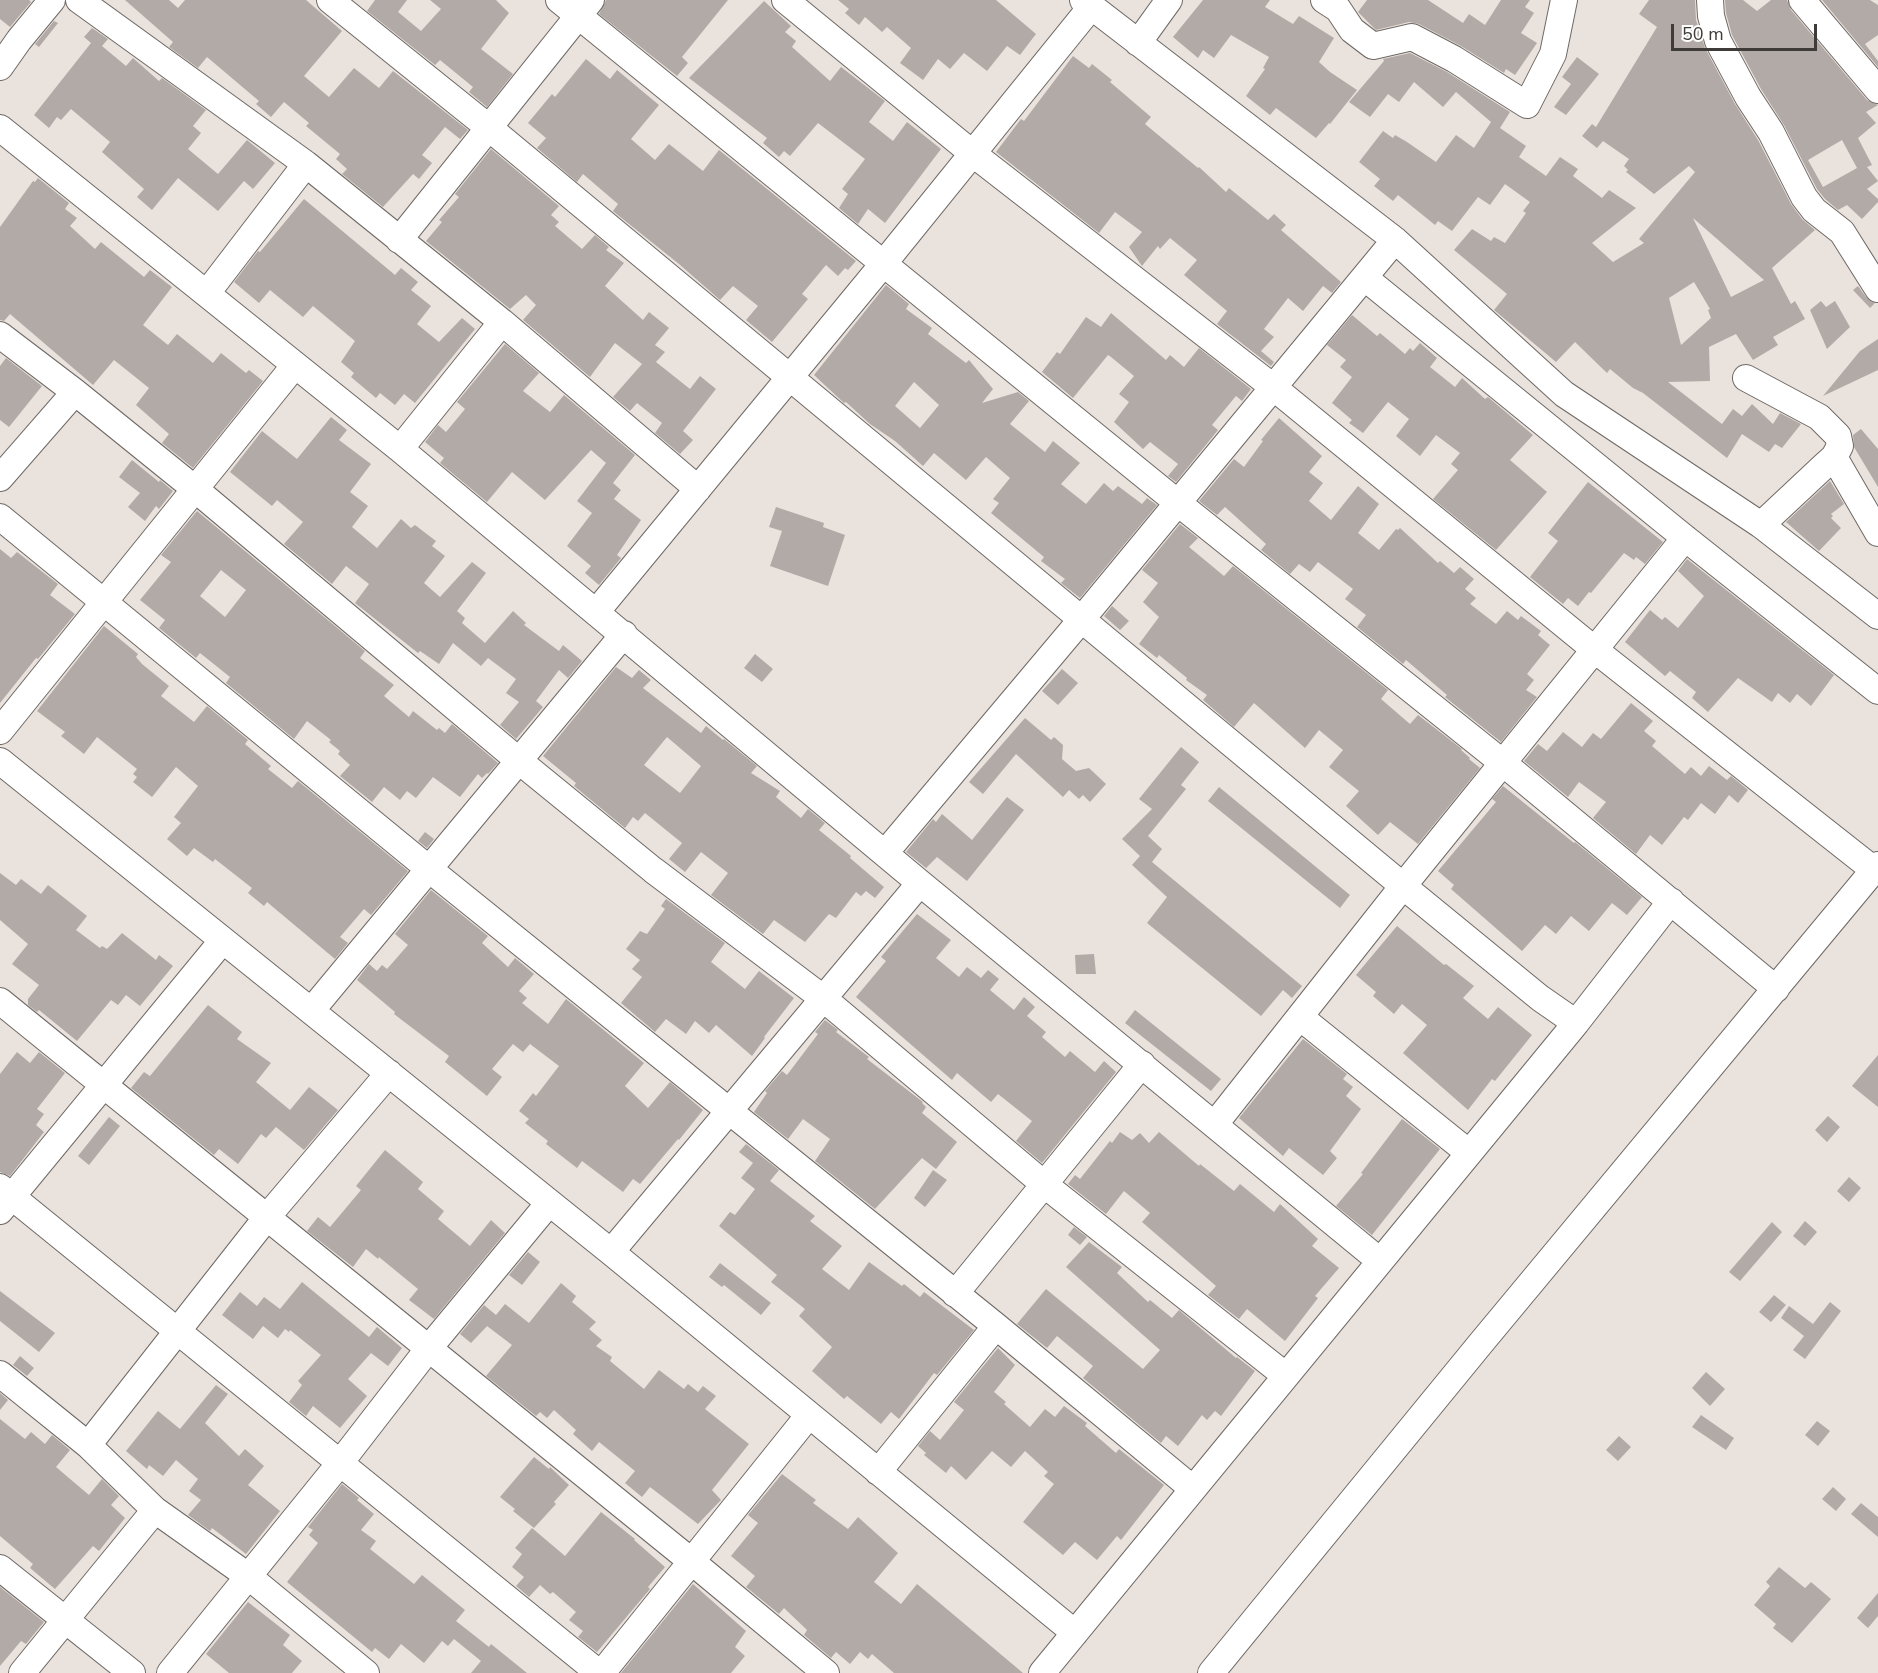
<!DOCTYPE html>
<style>
body{margin:0}
#map{position:relative;width:1878px;height:1673px;overflow:hidden;background:#e9e2dd;font-family:"Nunito Sans",sans-serif}
canvas{display:block}
.scale{position:absolute;left:1671px;top:24px;width:146px;height:27px;box-sizing:border-box;border:3px solid #3e3b39;border-top:0;padding-left:8px;font-size:18px;line-height:21px;white-space:nowrap;color:#3e3b39;-webkit-text-stroke:4px #fff;paint-order:stroke}
</style>
<div id="map">
<canvas width="1878" height="1673"></canvas>
<div class="scale">50 m</div>
</div>
<script>
const c = document.querySelector('canvas').getContext('2d');
c.lineJoin = 'round';
function fillPath(path, color) { c.fillStyle = color; c.fill(path, 'evenodd'); }
const toPath = rows => new Path2D(rows.map(r => 'M' + r).join(''));
function trace(path, color, width, dash) { c.strokeStyle = color; c.lineWidth = width; c.lineCap = dash ? 'butt' : 'round'; c.setLineDash(dash || []); c.stroke(path); }
fillPath(toPath([
 [0,0,29,0,31,2,10,27,0,19],
 [125,0,169,0,178,8,185,0,306,0,342,31,304,76,329,97,354,68,379,88,393,71,468,130,460,139,445,127,422,155,432,163,419,179,413,174,383,207,342,174,347,169,336,159,340,154,306,126,309,123,284,102,271,117,256,104,259,101,207,57,198,68,169,47,173,42],
 [375,0,407,0,398,12,421,31,441,9,430,0,496,0,509,13,481,49,513,74,487,107,469,92,473,87,440,60,435,65,367,11],
 [606,0,728,0,682,57,688,63,677,76,599,14],
 [838,0,996,0,1036,34,1020,55,1007,46,987,71,964,53,950,69,938,59,923,80,900,63,911,48,887,27,882,32,865,17,859,25,845,13,849,9],
 [1203,0,1270,0,1265,7,1293,24,1299,16,1334,38,1319,62,1330,72,1357,90,1330,124,1329,123,1316,138,1276,108,1270,115,1246,96,1265,69,1263,68,1269,57,1231,35,1214,58,1203,50,1198,58,1173,37],
 [1367,0,1428,0,1463,23,1469,14,1485,25,1501,0,1530,0,1525,7,1534,13,1521,33,1537,43,1515,75,1506,69,1504,73,1461,46,1419,24,1409,22,1376,30,1358,12],
 [1649,0,1695,0,1696,20,1705,48,1735,104,1758,140,1791,204,1802,219,1815,230,1772,268,1791,304,1795,301,1805,319,1773,337,1778,345,1753,360,1736,334,1709,347,1710,381,1668,382,1722,424,1733,409,1742,416,1752,404,1773,424,1780,413,1801,424,1782,448,1775,444,1769,452,1742,434,1727,458,1643,393,1633,388,1610,369,1607,373,1575,342,1556,362,1494,310,1507,294,1454,250,1472,229,1491,241,1494,237,1505,243,1526,213,1523,211,1530,202,1505,184,1490,205,1478,197,1452,231,1438,221,1435,225,1398,195,1393,201,1374,186,1380,179,1359,162,1383,131,1393,138,1395,135,1407,142,1436,162,1456,135,1474,148,1491,122,1456,92,1443,107,1414,82,1399,102,1388,94,1370,117,1349,102,1384,61,1383,59,1410,53,1447,72,1510,112,1500,128,1526,146,1519,157,1546,176,1560,157,1578,169,1573,176,1602,198,1609,190,1636,208,1592,243,1613,262,1644,243,1639,239,1695,172,1689,166,1654,194,1626,172,1628,170,1624,166,1629,159,1603,141,1597,148,1582,136,1592,124,1596,127,1657,27,1639,14],
 [1693,218,1764,280,1731,297],
 [1694,282,1710,309,1708,310,1711,318,1681,345,1669,298],
 [1725,0,1743,0,1757,11,1771,0,1787,0,1791,10,1867,100,1878,105,1866,112,1876,123,1858,138,1872,165,1867,167,1878,181,1867,189,1878,199,1878,202,1862,219,1847,205,1838,210,1825,199,1817,189,1784,125,1761,89,1732,35,1726,13],
 [1842,140,1857,168,1823,187,1808,160],
 [1822,0,1870,0,1878,5,1878,35,1865,44,1878,61,1878,67],
 [764,1,791,26,785,32,796,41,792,47,830,81,841,67,885,101,869,122,893,141,907,122,941,149,885,223,868,209,858,224,839,208,848,194,842,189,865,159,818,123,790,156,784,151,779,157,763,143,767,138,689,78],
 [54,21,58,23,39,47,35,44],
 [92,28,108,39,102,46,126,66,133,58,159,81,162,78,206,110,193,126,201,133,188,149,218,174,247,140,275,163,253,189,244,181,218,211,178,178,152,210,137,197,144,189,102,152,110,142,71,109,61,120,57,117,49,128,34,115,91,43,84,37],
 [1073,56,1089,68,1092,64,1112,80,1110,82,1151,117,1145,124,1198,168,1199,167,1226,192,1229,188,1268,220,1274,214,1286,225,1281,230,1341,282,1332,293,1323,286,1303,311,1288,298,1264,329,1274,337,1261,351,1274,362,1271,366,1217,324,1227,311,1184,275,1197,260,1170,238,1160,249,1158,246,1142,266,1129,247,1142,232,1115,212,1099,233,996,152,1021,119,1024,121],
 [1577,57,1599,74,1566,115,1554,107,1571,84,1562,77],
 [586,59,610,79,617,70,659,105,631,139,655,160,669,144,703,171,719,150,856,261,848,270,845,268,838,276,826,265,802,294,808,299,772,342,746,320,758,306,733,286,720,300,679,264,614,212,613,211,618,204,583,174,577,182,537,148,546,138,528,123,552,94,555,97],
 [491,149,559,206,551,215,559,222,555,226,582,249,595,235,609,247,606,250,624,263,605,286,643,320,649,312,669,328,655,345,665,352,656,362,690,389,700,376,716,389,683,431,693,440,680,454,655,433,662,423,637,403,630,411,613,397,642,364,615,343,590,377,523,320,536,305,526,295,510,309,426,241,442,222,439,220,459,197,455,194],
 [38,178,69,203,65,209,77,218,70,226,95,249,101,242,144,277,150,270,172,287,143,325,168,345,177,334,213,363,221,353,246,373,249,370,263,381,193,468,162,443,169,434,136,405,149,388,114,360,93,385,10,314,4,321,0,320,0,227,33,181,35,182],
 [304,199,395,275,401,268,418,282,411,290,431,306,417,324,439,342,462,318,475,329,415,403,404,394,395,405,380,393,376,398,351,377,354,373,341,362,355,341,313,306,303,317,270,290,259,303,234,282,258,251,260,252],
 [886,285,909,304,906,309,932,328,928,334,966,363,969,360,993,389,982,403,1018,392,1029,401,1010,424,1045,452,1053,441,1080,463,1061,484,1086,504,1104,483,1113,491,1118,486,1142,504,1147,498,1157,505,1080,598,1061,583,1065,579,1041,561,1044,557,991,513,999,503,993,499,1010,478,986,457,966,480,934,453,923,466,895,441,870,424,846,402,844,403,814,375],
 [914,382,939,405,920,428,895,406],
 [1858,286,1866,297,1875,303,1870,308,1853,290],
 [1821,301,1826,307,1835,301,1850,327,1827,349,1810,310],
 [1111,313,1166,360,1170,355,1184,367,1199,348,1251,389,1242,401,1236,396,1212,425,1218,430,1176,482,1168,476,1178,464,1150,442,1143,449,1114,422,1129,402,1119,394,1134,376,1111,357,1108,355,1073,398,1042,372,1057,352,1060,354,1086,317,1101,327],
 [1352,315,1377,336,1380,333,1405,354,1410,348,1413,351,1420,343,1437,358,1430,367,1455,387,1462,378,1485,399,1488,397,1533,435,1510,460,1547,492,1496,550,1433,499,1458,470,1451,464,1460,453,1436,435,1420,456,1396,436,1409,419,1388,402,1363,433,1349,423,1352,420,1332,403,1352,377,1340,367,1346,360,1327,345],
 [1878,339,1878,370,1823,396,1860,351],
 [505,344,539,373,523,391,550,412,564,395,635,455,613,483,621,490,614,499,641,520,617,555,621,558,599,585,585,573,591,566,567,546,592,513,577,501,606,463,591,450,545,500,512,472,487,502,440,463,444,458,425,442,438,425,446,432,465,409,457,402],
 [6,358,42,386,9,427,0,420,0,366],
 [331,417,347,430,339,440,371,464,350,492,368,506,352,527,377,548,401,519,411,528,415,525,436,541,432,546,445,556,424,583,440,597,472,562,486,573,457,611,465,618,462,623,485,643,513,611,526,623,524,625,559,651,563,645,582,661,568,678,559,670,536,701,543,707,516,739,500,725,519,702,506,693,516,679,488,658,481,666,453,643,439,664,420,651,418,653,355,603,369,584,346,566,332,584,284,544,303,522,277,500,272,506,230,472,262,431,297,459],
 [1279,418,1322,456,1309,472,1323,483,1309,501,1331,520,1358,486,1379,504,1358,533,1379,550,1396,529,1398,530,1400,528,1438,563,1440,561,1454,573,1460,567,1474,579,1465,589,1476,598,1470,604,1496,624,1507,611,1518,620,1521,616,1541,631,1538,635,1550,645,1527,674,1534,680,1526,690,1537,697,1501,742,1445,697,1447,695,1406,660,1403,664,1357,627,1366,615,1345,599,1353,589,1318,562,1310,572,1299,564,1290,574,1261,550,1266,544,1225,507,1217,515,1199,501,1234,459,1244,467,1263,441,1261,440],
 [1861,429,1878,449,1878,487,1854,447,1853,435],
 [132,460,159,482,160,480,173,491,159,509,156,506,145,521,128,507,140,493,119,477],
 [1830,481,1844,504,1831,514,1833,516,1831,518,1841,528,1819,551,1786,522],
 [1588,482,1663,542,1645,564,1636,557,1634,560,1624,553,1591,593,1589,592,1578,606,1568,598,1563,604,1530,577,1558,541,1548,533],
 [776,507,824,523,823,527,845,535,828,586,770,566,782,531,769,527],
 [197,511,365,651,360,658,394,685,384,696,409,717,413,711,437,730,439,728,445,733,452,724,498,763,488,774,487,773,482,778,478,774,460,797,433,777,416,798,407,791,400,800,384,787,372,802,340,776,350,765,338,754,340,751,329,742,331,740,307,721,294,739,226,683,230,677,200,653,196,658,159,628,165,620,140,600,171,562,161,555],
 [221,570,246,590,225,617,200,596],
 [1180,524,1198,538,1189,547,1224,576,1233,566,1388,690,1381,699,1410,724,1418,715,1462,749,1461,750,1470,758,1469,759,1480,768,1418,844,1390,822,1378,835,1346,806,1359,791,1329,767,1343,750,1319,730,1305,748,1254,703,1234,727,1203,700,1207,695,1186,680,1187,678,1159,655,1157,658,1139,644,1159,617,1143,602,1158,583,1142,570],
 [0,549,11,558,17,552,58,584,50,595,75,614,38,659,36,658,0,703],
 [1687,559,1834,675,1811,706,1797,694,1790,703,1778,693,1772,702,1738,678,1708,712,1692,698,1696,692,1670,671,1665,676,1625,642,1650,610,1662,620,1665,617,1678,628,1704,596,1678,571],
 [1112,606,1129,621,1120,630,1104,616],
 [104,626,138,654,136,657,142,664,169,686,161,696,194,722,207,706,248,740,245,744,271,766,268,769,292,788,298,781,408,871,371,915,364,909,340,937,348,943,335,959,267,902,264,906,248,893,252,888,215,859,213,862,194,848,187,856,167,839,181,823,174,817,198,786,176,767,152,797,133,782,137,777,133,774,137,769,97,737,84,754,61,736,65,732,37,711],
 [755,654,773,669,762,682,744,668],
 [616,667,632,678,639,670,651,680,643,688,701,733,706,726,723,740,724,739,757,766,751,773,780,791,776,797,801,818,808,809,825,823,819,830,851,856,850,858,884,887,875,898,866,891,861,896,856,892,836,918,829,914,805,942,774,920,763,934,711,895,728,873,701,852,685,872,669,859,682,843,645,813,638,821,633,817,625,828,574,786,576,783,543,756],
 [667,737,701,766,680,793,644,765],
 [1062,669,1078,683,1058,705,1042,691],
 [1631,703,1653,721,1644,731,1656,741,1652,746,1685,774,1691,767,1701,776,1709,766,1727,780,1731,776,1748,790,1738,803,1729,795,1715,814,1701,803,1688,820,1684,817,1662,845,1650,835,1636,854,1593,818,1606,802,1579,782,1568,797,1524,761,1538,744,1547,751,1563,732,1582,747,1593,733,1601,739],
 [1025,718,1051,740,1054,737,1063,745,1062,759,1076,771,1089,768,1106,784,1090,802,1083,795,1079,799,1069,790,1063,797,1016,754,983,794,969,782],
 [1181,747,1199,762,1181,785,1186,789,1148,836,1162,849,1152,862,1302,986,1292,998,1283,990,1261,1016,1147,923,1167,897,1132,865,1140,856,1122,839,1152,809,1139,799],
 [1503,786,1574,843,1575,842,1642,897,1627,915,1612,903,1589,931,1571,916,1556,934,1545,925,1522,951,1451,889,1454,885,1438,871,1496,802,1492,799],
 [1219,787,1350,895,1340,908,1208,801],
 [1007,797,1024,810,967,881,937,857,926,868,906,852,933,819,936,822,942,814,972,840],
 [425,832,434,839,427,848,418,841],
 [0,873,16,885,21,879,41,894,48,885,87,916,76,930,100,948,102,946,107,949,122,933,156,960,159,955,173,966,140,1006,126,995,118,1005,111,1000,77,1041,39,1010,37,1012,28,1005,28,999,39,985,12,964,28,944,0,920],
 [431,890,488,936,482,943,508,967,515,958,534,974,519,991,527,998,522,1003,548,1024,566,999,644,1063,625,1086,648,1108,670,1082,703,1110,679,1140,678,1139,640,1184,633,1179,623,1192,582,1161,577,1168,546,1144,548,1141,525,1123,529,1119,519,1111,533,1093,536,1096,559,1066,530,1044,523,1052,513,1044,492,1069,502,1077,487,1096,445,1062,449,1056,394,1014,395,1012,357,980,369,964,377,971,382,965,387,969,408,945,395,934],
 [666,899,725,943,711,962,745,989,759,971,794,998,764,1037,765,1038,752,1056,716,1025,709,1033,695,1021,686,1034,666,1019,655,1032,621,1003,642,977,632,969,640,960,626,949,640,931,647,934,665,909,661,906],
 [917,914,951,940,936,958,959,977,967,967,981,978,988,970,999,979,990,990,1014,1010,1024,997,1035,1007,1027,1016,1046,1032,1042,1037,1065,1057,1070,1051,1095,1072,1104,1061,1116,1072,1042,1163,1016,1141,1032,1121,998,1094,991,1102,957,1073,952,1080,856,997,886,961,881,957],
 [1397,926,1444,965,1446,964,1474,986,1463,998,1488,1019,1498,1007,1532,1035,1495,1081,1492,1079,1468,1110,1403,1053,1427,1025,1402,1004,1394,1014,1373,996,1376,992,1356,975],
 [1094,954,1096,974,1076,974,1075,955],
 [208,1005,242,1032,237,1039,271,1063,256,1082,290,1110,309,1087,338,1110,304,1150,276,1127,266,1138,261,1134,238,1164,219,1149,214,1155,131,1088,144,1072,150,1076],
 [1135,1010,1221,1079,1211,1091,1125,1023],
 [825,1020,838,1030,836,1032,869,1057,867,1059,923,1102,922,1103,926,1107,922,1113,957,1142,936,1169,922,1158,875,1209,815,1161,830,1139,803,1119,788,1139,754,1112,767,1093,765,1091,782,1071,787,1075,818,1034,815,1032],
 [1303,1039,1347,1074,1343,1079,1353,1087,1346,1096,1361,1109,1330,1151,1337,1158,1323,1175,1289,1148,1283,1156,1239,1118],
 [17,1052,30,1063,39,1052,65,1073,37,1109,44,1114,36,1125,44,1132,10,1176,0,1172,0,1074],
 [1878,1055,1878,1107,1852,1086],
 [1828,1116,1840,1127,1827,1142,1815,1130],
 [109,1117,120,1126,89,1165,78,1156],
 [1402,1119,1440,1149,1372,1235,1336,1206,1363,1174,1361,1173],
 [1120,1132,1132,1140,1140,1133,1149,1143,1159,1132,1199,1166,1200,1164,1234,1191,1240,1184,1274,1212,1280,1204,1318,1239,1312,1246,1339,1268,1315,1296,1318,1298,1285,1341,1247,1309,1239,1319,1208,1295,1216,1286,1142,1222,1150,1213,1124,1191,1106,1214,1068,1184,1075,1175,1080,1179,1110,1141,1112,1143],
 [746,1144,779,1170,770,1181,815,1216,810,1221,842,1246,822,1269,849,1290,869,1262,902,1286,904,1284,920,1297,924,1292,974,1330,937,1375,934,1373,899,1419,891,1412,881,1424,847,1396,844,1399,812,1371,832,1347,799,1316,805,1309,771,1282,777,1275,719,1226,730,1212,735,1215,755,1189,741,1178,753,1163,739,1152],
 [385,1150,423,1182,418,1189,444,1211,438,1219,470,1246,491,1220,505,1233,434,1319,409,1300,418,1289,379,1257,378,1259,366,1249,353,1267,307,1231,318,1217,330,1227,361,1190,356,1186],
 [933,1170,947,1180,925,1207,914,1198],
 [1849,1177,1861,1188,1849,1202,1837,1191],
 [1805,1221,1817,1232,1805,1246,1793,1236],
 [1772,1222,1782,1232,1740,1281,1729,1272],
 [1074,1227,1087,1237,1080,1245,1068,1235],
 [1089,1242,1122,1267,1117,1273,1148,1302,1150,1300,1172,1318,1179,1310,1236,1358,1237,1357,1255,1371,1221,1416,1215,1411,1207,1420,1202,1415,1178,1446,1166,1436,1161,1443,1083,1378,1093,1366,1057,1336,1047,1348,1017,1324,1046,1289,1143,1369,1160,1350,1066,1267],
 [528,1252,540,1262,522,1285,509,1275],
 [720,1263,771,1303,761,1315,724,1285,722,1287,709,1277],
 [302,1282,369,1337,377,1327,402,1348,388,1366,371,1353,348,1379,367,1396,340,1428,313,1406,306,1416,289,1402,302,1385,298,1381,321,1355,290,1330,289,1332,285,1329,278,1338,263,1326,253,1339,222,1315,240,1292,257,1306,264,1297,280,1309],
 [561,1283,576,1296,572,1302,596,1322,589,1329,602,1340,596,1346,612,1357,610,1361,644,1389,659,1370,684,1389,688,1384,698,1392,703,1386,716,1396,705,1409,749,1444,712,1490,721,1500,698,1524,650,1487,642,1497,625,1483,635,1471,599,1442,592,1451,573,1434,576,1430,554,1410,547,1418,540,1412,536,1416,486,1376,512,1345,487,1326,490,1323,471,1343,460,1334,484,1305,496,1315,505,1304,529,1323],
 [0,1291,55,1333,39,1352,0,1321],
 [1774,1295,1786,1305,1771,1322,1759,1312],
 [1830,1302,1841,1311,1805,1359,1793,1350,1804,1336,1781,1318,1789,1306,1813,1324],
 [998,1348,1015,1365,994,1392,1006,1402,1004,1404,1030,1427,1045,1409,1055,1417,1064,1406,1087,1423,1085,1426,1116,1453,1119,1449,1164,1485,1121,1540,1117,1536,1097,1560,1075,1542,1063,1555,1023,1522,1054,1484,1044,1476,1048,1472,1025,1451,1011,1467,992,1451,966,1480,951,1466,946,1473,924,1455,926,1453,918,1446,930,1431,940,1440,964,1410,954,1402],
 [20,1356,34,1368,27,1376,13,1365],
 [1706,1372,1725,1389,1710,1406,1692,1388],
 [216,1385,228,1394,205,1423,239,1456,245,1449,264,1466,248,1485,280,1511,246,1554,212,1528,210,1531,188,1515,201,1500,189,1491,198,1479,176,1460,163,1476,149,1465,147,1469,126,1451,158,1411,180,1429],
 [0,1393,8,1400,0,1410],
 [1701,1415,1734,1438,1726,1450,1692,1427],
 [0,1419,25,1439,31,1432,45,1444,52,1435,70,1450,56,1467,89,1495,102,1479,119,1496,111,1505,125,1518,99,1551,93,1546,55,1589,30,1568,33,1564,0,1536],
 [1817,1421,1830,1431,1818,1446,1805,1435],
 [1619,1436,1631,1447,1618,1461,1606,1450],
 [534,1457,549,1469,550,1467,569,1485,554,1502,556,1504,534,1528,513,1511,515,1509,500,1497],
 [782,1474,816,1500,813,1503,848,1529,858,1517,898,1553,874,1582,901,1604,917,1584,1023,1673,894,1673,872,1654,868,1659,860,1652,850,1664,836,1652,831,1658,804,1635,807,1630,784,1608,779,1614,746,1587,755,1576,731,1556,758,1523,748,1515],
 [342,1484,359,1498,357,1500,374,1514,361,1530,376,1541,370,1549,414,1584,422,1575,465,1610,456,1621,489,1647,491,1644,527,1673,471,1673,481,1661,454,1639,448,1646,442,1641,424,1663,401,1644,389,1659,375,1648,372,1652,287,1582,318,1543,309,1535,313,1530,308,1527],
 [1833,1487,1846,1499,1836,1511,1822,1499],
 [1861,1503,1878,1517,1878,1537,1851,1514],
 [601,1512,635,1539,634,1540,665,1567,648,1587,650,1589,597,1652,578,1637,583,1631,569,1620,576,1612,553,1592,550,1594,540,1585,529,1597,516,1586,524,1577,512,1567,522,1554,515,1548,532,1528,565,1556],
 [1779,1567,1805,1588,1811,1582,1831,1599,1792,1643,1773,1628,1776,1624,1754,1605,1770,1586,1766,1582],
 [693,1584,746,1631,735,1647,745,1656,731,1673,621,1673],
 [0,1587,44,1622,26,1644,21,1641,0,1666],
 [1878,1593,1878,1616,1868,1628,1857,1618],
 [248,1602,290,1635,283,1645,302,1661,292,1673,229,1673,206,1654]
]), '#b2aaa6');
const minor = toPath([
 [79,0,306,164,502,322,698,489],
 [330,0,488,127,1403,886,1540,998,1576,1023,1042,1673],
 [559,0,1178,503,1503,763,1776,989],
 [785,0,972,153,1273,387,1595,650,1874,870],
 [1083,0,1395,240,1564,394,1761,525,1878,616],
 [1324,0,1338,9,1352,30,1373,46,1412,37,1454,59,1527,105,1553,54,1564,0],
 [1710,0,1711,16,1718,41,1748,97,1771,132,1804,197,1814,210,1842,232,1878,289],
 [1802,0,1878,90],
 [1138,43,1169,0],
 [0,67,19,40,52,0],
 [0,128,400,449,920,883,1380,1261],
 [399,240,591,0],
 [1365,278,1685,538,1878,691],
 [207,293,306,164],
 [0,335,75,392,195,489,518,760,653,870,824,999,1045,1185,1286,1376],
 [1746,378,1819,417,1838,436,1840,446,1834,457,1824,466,1761,525],
 [400,449,502,322],
 [1834,457,1878,533],
 [0,478,75,392],
 [0,517,429,869,996,1326,1193,1489],
 [597,611,884,263,1091,7],
 [0,731,295,365],
 [0,761,611,1252,1075,1633],
 [885,853,1081,620,1395,240],
 [0,1001,691,1561,826,1673],
 [311,1011,624,634],
 [1300,1017,1469,1153],
 [1576,1023,1671,901],
 [1215,1124,1403,886,1685,538],
 [0,1187,599,1673],
 [0,1211,223,940],
 [611,1252,920,883],
 [955,1294,1142,1064],
 [0,1374,88,1445,155,1510,248,1576,366,1673],
 [88,1445,267,1217,389,1073],
 [878,1472,996,1326],
 [0,1568,132,1673],
 [22,1673,155,1510],
 [170,1673,340,1463,429,1348,549,1203],
 [602,1673,809,1415],
 [1211,1673,1481,1343,1878,865]
]);
trace(minor, '#6f6965', 28);
trace(minor, '#fff', 26);
</script>
